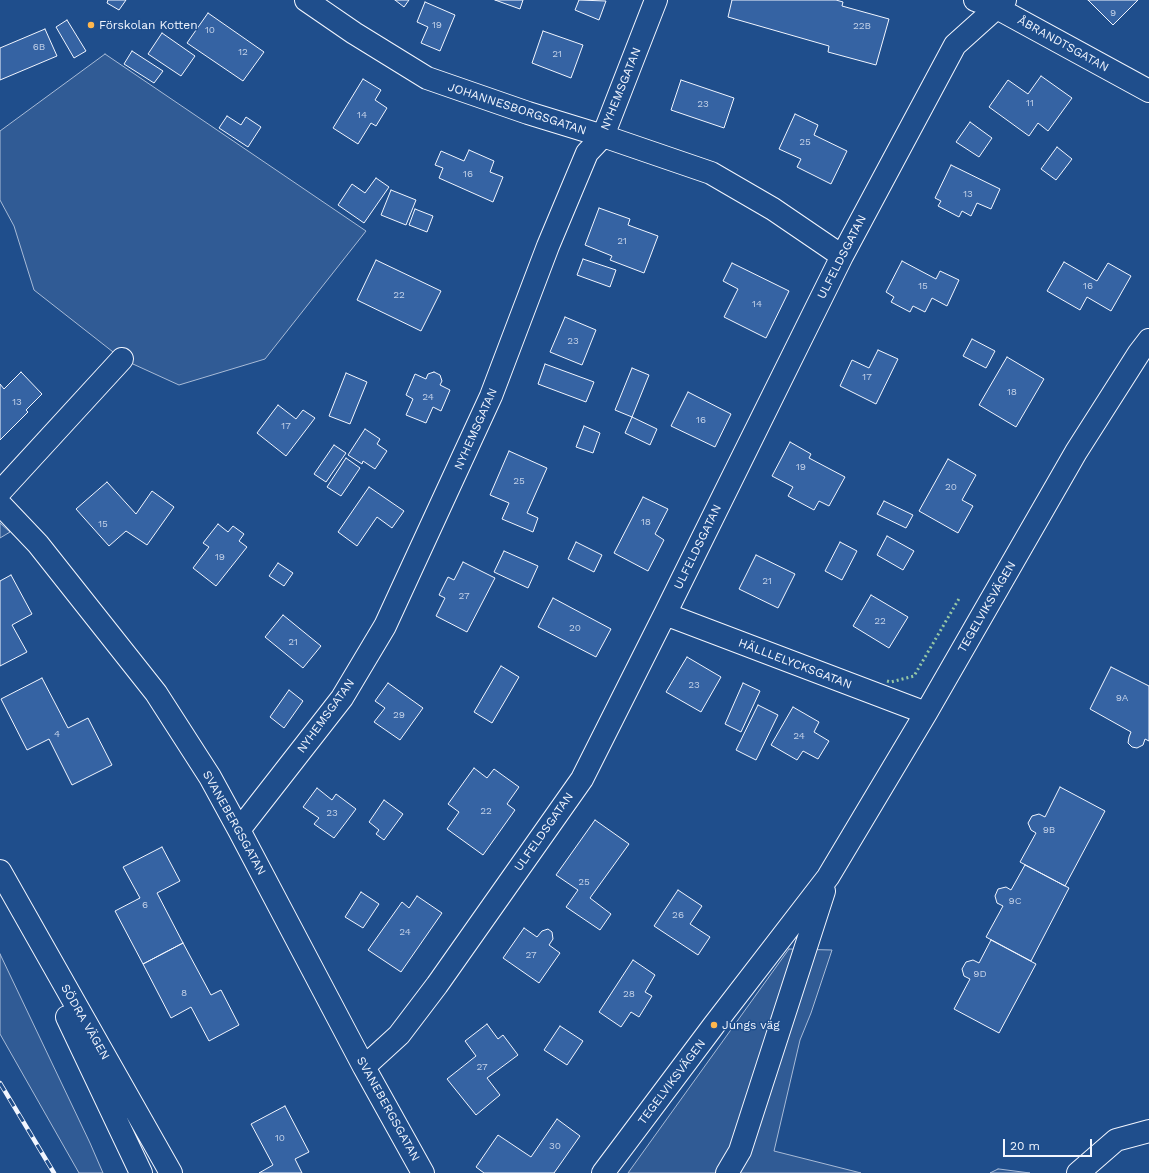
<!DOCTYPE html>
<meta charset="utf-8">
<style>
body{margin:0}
#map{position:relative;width:1149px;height:1173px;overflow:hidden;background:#1f4e8c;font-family:"Work Sans",sans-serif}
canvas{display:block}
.scale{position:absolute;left:1003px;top:1139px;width:89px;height:18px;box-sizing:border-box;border:2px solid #f2f6ff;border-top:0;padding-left:5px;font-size:12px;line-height:14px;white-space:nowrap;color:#f2f6ff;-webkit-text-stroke:3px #1f4e8c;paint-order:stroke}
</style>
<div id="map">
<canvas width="1149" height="1173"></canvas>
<div class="scale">20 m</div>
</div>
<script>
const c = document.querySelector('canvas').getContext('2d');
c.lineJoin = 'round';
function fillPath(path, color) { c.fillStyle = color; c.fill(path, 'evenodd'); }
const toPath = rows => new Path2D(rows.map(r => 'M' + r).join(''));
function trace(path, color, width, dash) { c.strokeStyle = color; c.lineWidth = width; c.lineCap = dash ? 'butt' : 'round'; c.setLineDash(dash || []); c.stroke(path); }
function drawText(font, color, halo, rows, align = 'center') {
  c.font = font + ' "Work Sans",sans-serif'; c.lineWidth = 3; c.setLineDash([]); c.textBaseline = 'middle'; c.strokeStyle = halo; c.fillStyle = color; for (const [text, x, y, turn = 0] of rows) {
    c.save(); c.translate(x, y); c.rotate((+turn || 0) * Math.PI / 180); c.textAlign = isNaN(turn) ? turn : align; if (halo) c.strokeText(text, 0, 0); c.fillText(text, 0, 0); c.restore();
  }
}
const green = toPath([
 [105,54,366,231,265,359,179,385,122,359,34,290,14,226,0,200,0,131,105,54],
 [0,523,10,532,0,538,0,523],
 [789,949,832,950,811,1013,800,1040,774,1151,861,1173,628,1173,789,949],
 [0,954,90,1143,103,1173,79,1173,0,1034,0,954],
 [998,1169,999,1169,1030,1173,990,1173,998,1169]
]);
fillPath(green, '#305b95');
trace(green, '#a8bbd7', 1);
const building = toPath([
 [108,0,126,0,119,10,107,3,108,0],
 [395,0,409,0,404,7,395,0],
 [495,0,523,0,520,9,495,0],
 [579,0,606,1,599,20,575,10,579,0],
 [732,0,836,0,843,2,842,6,889,19,876,65,828,52,829,46,728,17,732,0],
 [1088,0,1138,0,1113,25,1088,0],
 [425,2,455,15,440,51,421,43,428,27,417,22,425,2],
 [208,13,264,52,243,81,187,43,208,13],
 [67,20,86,51,74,58,56,27,67,20],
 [45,29,57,56,0,80,0,48,45,29],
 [543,31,583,45,571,78,532,63,543,31],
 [162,33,195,56,181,76,148,54,162,33],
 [132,51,163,71,154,83,124,64,132,51],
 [1041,76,1072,98,1048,131,1038,123,1029,136,989,107,1008,80,1028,94,1041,76],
 [363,79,381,90,375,100,387,108,376,126,371,123,358,144,333,128,363,79],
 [681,80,734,98,724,128,671,110,681,80],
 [795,114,818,125,814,135,847,151,831,184,797,167,801,159,779,149,795,114],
 [227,116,241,125,246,117,261,127,248,147,219,128,227,116],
 [970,122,992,138,979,157,956,142,970,122],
 [1057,147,1072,159,1056,180,1041,169,1057,147],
 [469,150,494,161,490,172,503,177,493,202,439,178,443,168,435,165,441,151,464,161,469,150],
 [951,165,1000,189,991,209,977,203,971,216,962,211,959,217,938,206,941,201,935,198,951,165],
 [376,178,389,187,364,223,338,205,352,184,365,193,376,178],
 [391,190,416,200,406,225,381,215,391,190],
 [599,208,630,219,628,225,658,236,644,273,610,260,612,256,585,245,599,208],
 [415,209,433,216,427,232,409,225,415,209],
 [583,259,616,270,610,287,577,275,583,259],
 [376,260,441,291,421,331,357,300,376,260],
 [902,261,936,279,940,271,959,280,947,306,932,298,925,312,913,306,910,312,891,302,894,297,886,292,902,261],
 [1064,262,1097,281,1108,263,1131,276,1111,311,1087,297,1080,310,1047,291,1064,262],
 [732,263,789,291,766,338,724,317,738,289,723,281,732,263],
 [565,317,596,330,582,365,550,352,565,317],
 [972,339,995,351,986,368,963,356,972,339],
 [878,350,898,359,876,404,840,386,852,360,869,368,878,350],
 [1007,357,1044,379,1016,427,979,405,1007,357],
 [545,364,594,382,586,402,538,384,545,364],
 [632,368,649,375,632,417,615,410,632,368],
 [21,372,42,394,26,410,28,412,0,440,0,384,4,389,21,372],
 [434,372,440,375,442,381,440,385,450,390,441,411,433,407,426,423,406,415,413,399,406,395,415,374,426,379,428,374,434,372],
 [346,373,367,382,350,424,329,416,346,373],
 [688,392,731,414,715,447,671,426,688,392],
 [278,405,296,419,303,410,315,418,286,456,257,433,278,405],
 [632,417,657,429,650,445,625,433,632,417],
 [584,426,600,433,593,453,576,447,584,426],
 [365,429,380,439,377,444,387,451,375,469,363,461,362,464,348,455,365,429],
 [790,442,811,454,809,458,845,477,829,506,819,501,814,510,788,496,793,487,772,476,790,442],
 [334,445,346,453,326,482,314,474,334,445],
 [509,451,547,468,527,513,538,518,533,532,502,519,509,503,490,495,509,451],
 [346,458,360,468,341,496,327,487,346,458],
 [948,459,976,475,962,500,973,506,958,533,919,511,948,459],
 [107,482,136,514,152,491,174,507,147,545,126,531,109,546,76,509,107,482],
 [369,487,404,511,392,528,377,517,357,546,338,532,369,487],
 [643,497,668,509,655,534,664,540,648,571,614,553,643,497],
 [884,501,913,515,906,528,877,514,884,501],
 [218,524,228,532,233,526,244,534,239,541,247,547,216,586,193,568,209,547,203,543,218,524],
 [887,536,914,551,903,570,877,555,887,536],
 [576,542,602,555,594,572,568,559,576,542],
 [840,542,857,551,842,580,825,571,840,542],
 [504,551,538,566,528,588,494,572,504,551],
 [756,555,795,574,778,608,739,589,756,555],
 [463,562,495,578,467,632,436,616,445,598,439,595,448,577,454,580,463,562],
 [278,563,293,573,284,586,269,576,278,563],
 [11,575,32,614,12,625,27,652,0,666,0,581,11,575],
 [871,595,908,617,889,648,853,626,871,595],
 [553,598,611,629,596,657,538,627,553,598],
 [283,615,321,646,303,668,265,637,283,615],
 [687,657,721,677,701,712,666,692,687,657],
 [501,666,519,677,492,723,474,712,501,666],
 [1111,667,1149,686,1149,741,1145,739,1143,745,1137,748,1132,747,1128,743,1129,737,1131,732,1090,709,1111,667],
 [42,678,68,728,88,718,112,765,72,785,49,739,27,750,1,699,42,678],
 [388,683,423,708,400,740,374,722,385,708,375,701,388,683],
 [743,683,760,691,741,732,725,724,743,683],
 [289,690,303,701,284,728,270,717,289,690],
 [758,705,778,715,756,760,736,750,758,705],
 [793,707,819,722,814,732,829,741,818,759,803,751,797,760,771,745,793,707],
 [474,768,487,778,494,769,519,787,507,804,515,810,483,855,447,829,459,812,448,804,474,768],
 [1060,787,1105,811,1065,886,1020,862,1036,833,1031,830,1028,823,1032,816,1039,814,1045,817,1060,787],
 [317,788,332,800,336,794,356,809,334,838,314,824,319,818,303,807,317,788],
 [384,800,403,814,384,840,376,834,379,830,369,822,384,800],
 [595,820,629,844,590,898,611,914,600,930,566,907,578,890,556,875,595,820],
 [162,847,180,881,157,893,183,943,143,964,115,911,140,898,123,867,162,847],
 [1025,865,1069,888,1031,961,986,937,1003,906,997,903,995,896,998,889,1006,887,1011,890,1025,865],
 [678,890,702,906,690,924,710,937,698,955,654,926,678,890],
 [361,892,379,904,363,928,345,917,361,892],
 [417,896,442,913,401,972,368,950,402,902,409,908,417,896],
 [524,928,537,937,542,931,548,929,552,932,553,939,549,945,560,953,539,983,503,958,524,928],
 [991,940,1036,964,999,1033,954,1009,970,979,964,976,962,969,966,962,973,960,979,963,991,940],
 [183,943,211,995,221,990,239,1025,209,1041,191,1007,171,1018,143,964,183,943],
 [633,960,655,975,645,992,652,996,639,1017,631,1012,621,1027,599,1012,633,960],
 [487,1024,498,1039,503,1035,518,1055,487,1078,500,1095,476,1115,447,1079,476,1056,465,1041,487,1024],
 [560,1026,583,1041,567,1065,544,1050,560,1026],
 [285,1106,309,1152,295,1159,302,1173,259,1173,273,1165,251,1124,285,1106],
 [557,1119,580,1136,554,1173,484,1173,476,1167,498,1135,531,1157,557,1119]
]);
fillPath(building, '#3563a3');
trace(building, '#f2f6ff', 1);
const minor = toPath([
 [306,0,354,33,427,78,528,113,603,136,711,173,773,209,842,256],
 [975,0,997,8,1149,91],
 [0,492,122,359],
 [0,504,38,544,156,693,210,777,239,830,364,1067,423,1173],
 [665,614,926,713],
 [239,830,342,698,385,626,491,396,548,246,587,153,603,136,656,0],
 [364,1067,399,1035,437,985,582,779,665,614,842,256,955,45,1005,0],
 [603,1173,714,1025,828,877,926,713,1076,452,1139,353,1149,340],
 [727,1173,740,1151,824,891],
 [1078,1173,1116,1140,1149,1131]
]);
const secondary = toPath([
 [0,871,171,1173],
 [67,1017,141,1173]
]);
trace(minor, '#f2f6ff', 24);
trace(secondary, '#f2f6ff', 24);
trace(minor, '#1f4e8c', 22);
trace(secondary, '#1f4e8c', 22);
const rail = toPath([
 [0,1083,54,1173]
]);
trace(rail, '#f2f6ff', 4.5);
trace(rail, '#1f4e8c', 3, [9]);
trace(toPath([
 [887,681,891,682,914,676,960,597]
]), '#97c8a6', 3, [2, 3]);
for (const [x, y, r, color] of [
 [91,25,4,"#ffb74d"],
 [714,1025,4,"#ffb74d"]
]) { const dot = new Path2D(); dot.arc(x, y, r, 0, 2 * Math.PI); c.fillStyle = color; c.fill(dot); trace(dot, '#1f4e8c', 1.5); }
drawText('10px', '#c3d1e8', null, [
 ["9",1113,13],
 ["19",437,25],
 ["22B",862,26],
 ["10",210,30],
 ["6B",39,47],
 ["12",243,52],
 ["21",557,54],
 ["11",1030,103],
 ["23",703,104],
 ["14",362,115],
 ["25",805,142],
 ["16",468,174],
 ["13",968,194],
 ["21",622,241],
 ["15",923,286],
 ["16",1088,286],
 ["22",399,295],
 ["14",757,304],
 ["23",573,341],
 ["17",867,377],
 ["18",1012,392],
 ["24",428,397],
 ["13",17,402],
 ["16",701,420],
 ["17",286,426],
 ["19",801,467],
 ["25",519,481],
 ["20",951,487],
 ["18",646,522],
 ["15",103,524],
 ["19",220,557],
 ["21",767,581],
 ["27",464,596],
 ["22",880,621],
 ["20",575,628],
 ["21",293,642],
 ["23",694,685],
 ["9A",1122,698],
 ["29",399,715],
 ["4",57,734],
 ["24",799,736],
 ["22",486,811],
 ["23",332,813],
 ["9B",1049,830],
 ["25",584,882],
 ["9C",1015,901],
 ["6",145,905],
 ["26",678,915],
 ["24",405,932],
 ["27",531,955],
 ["9D",980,974],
 ["8",184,993],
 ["28",629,994],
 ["27",482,1067],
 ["10",280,1138],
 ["30",555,1146]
]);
drawText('12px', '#f2f6ff', '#1f4e8c', [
 ["Förskolan Kotten",99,25],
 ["Jungs väg",722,1025]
], 'left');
drawText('12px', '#f2f6ff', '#1f4e8c', [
 ["ÅBRANDTSGATAN",1063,44,29],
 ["NYHEMSGATAN",621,89,-68],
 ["JOHANNESBORGSGATAN",517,109,18],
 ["ULFELDSGATAN",842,257,-63],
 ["NYHEMSGATAN",476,429,-66],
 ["ULFELDSGATAN",698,547,-64],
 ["TEGELVIKSVÄGEN",987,607,-60],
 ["HÄLLLELYCKSGATAN",795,664,21],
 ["NYHEMSGATAN",326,716,-54],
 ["SVANEBERGSGATAN",234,823,61],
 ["ULFELDSGATAN",544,832,-55],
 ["SÖDRA VÄGEN",85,1022,60],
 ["TEGELVIKSVÄGEN",672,1082,-53],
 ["SVANEBERGSGATAN",388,1109,61]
]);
</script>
